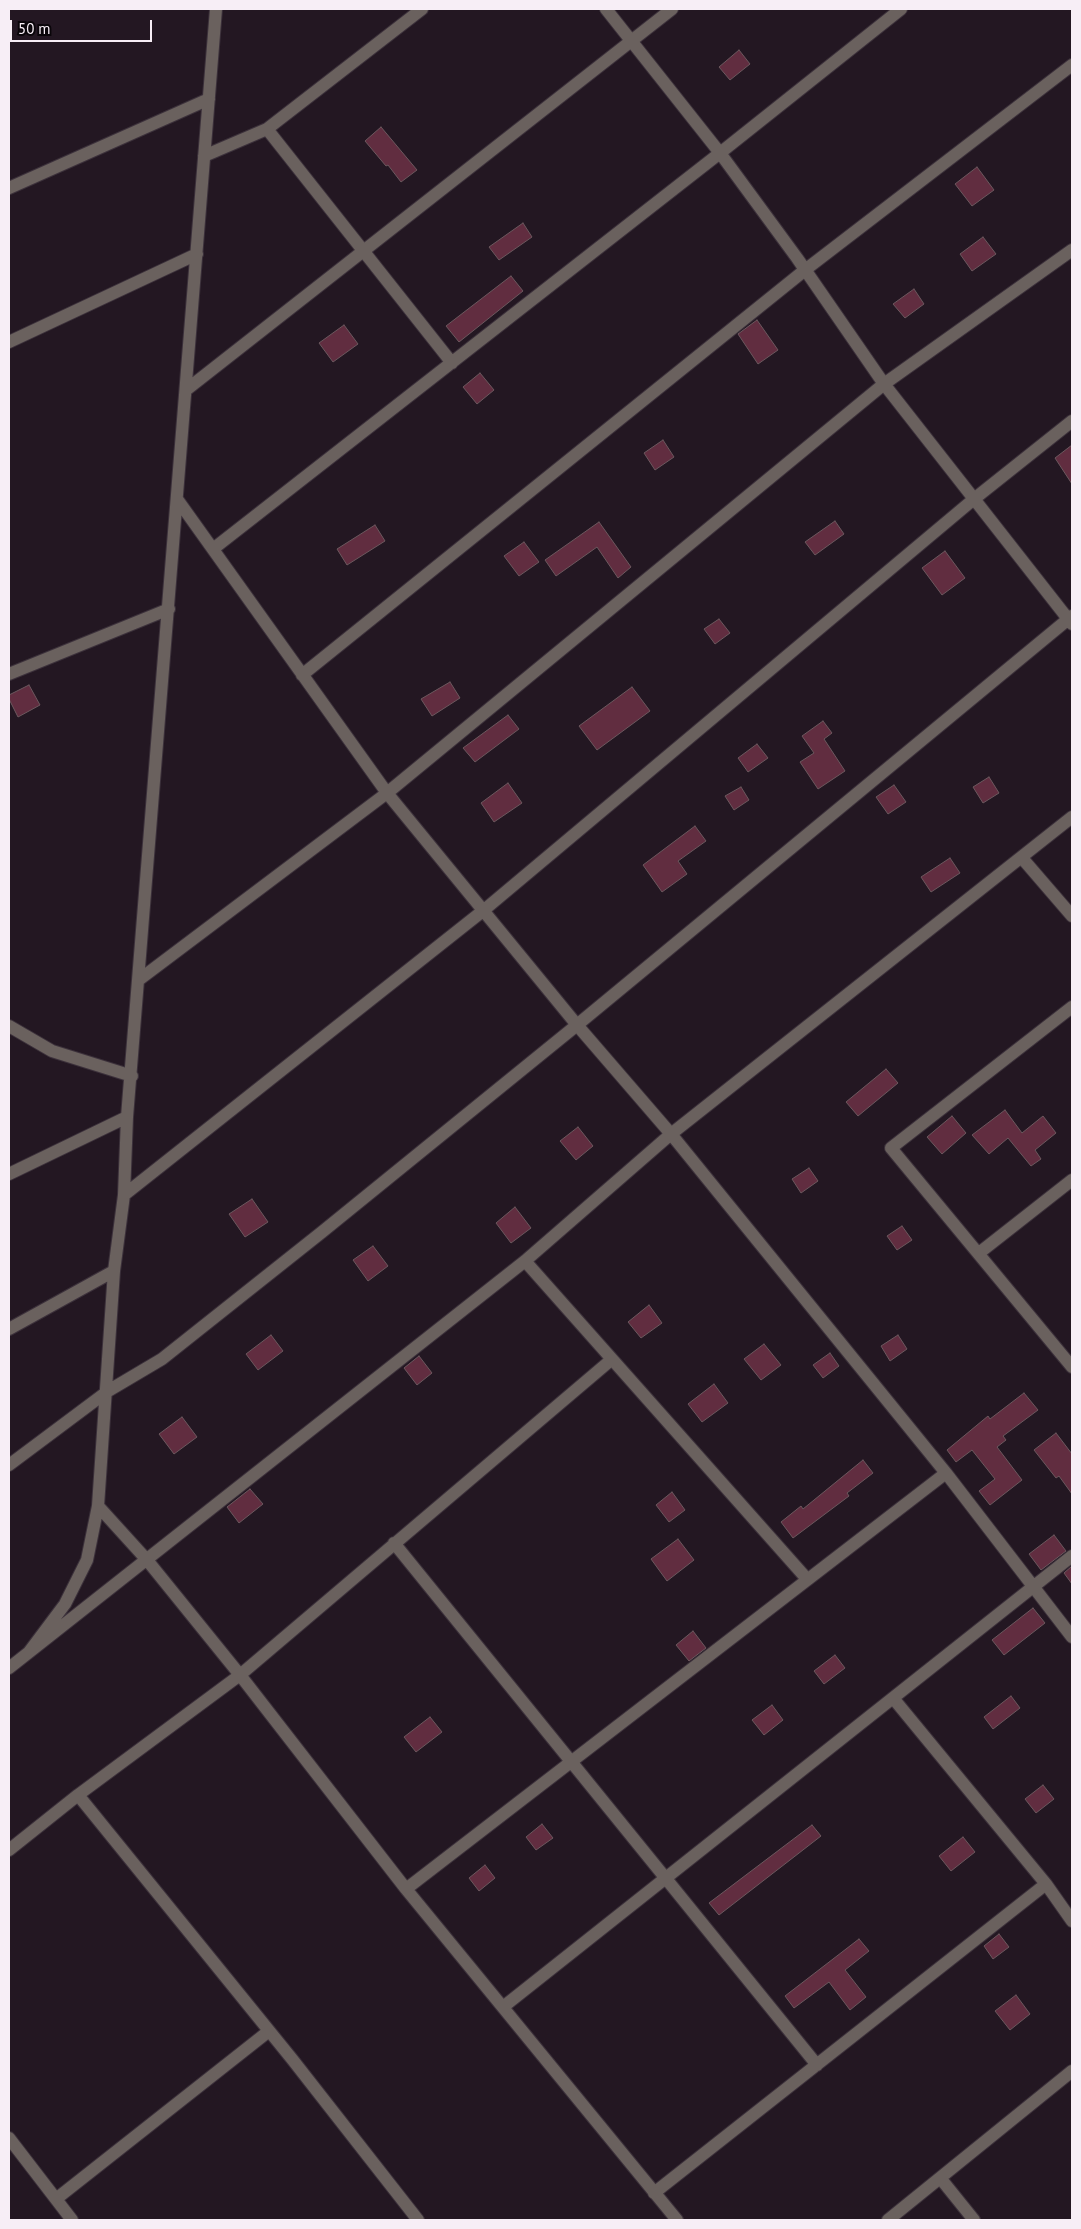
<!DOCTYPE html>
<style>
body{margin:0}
#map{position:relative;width:1081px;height:2229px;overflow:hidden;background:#231722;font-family:"PT Sans",sans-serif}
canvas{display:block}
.frame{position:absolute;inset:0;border:10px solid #f7eef6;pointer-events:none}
.scale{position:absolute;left:10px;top:20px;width:142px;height:22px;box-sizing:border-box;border:2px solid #f7eef6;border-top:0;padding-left:6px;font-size:15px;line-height:18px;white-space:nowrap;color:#f7eef6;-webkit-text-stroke:4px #090509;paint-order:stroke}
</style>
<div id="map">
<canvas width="1081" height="2229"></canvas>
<div class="frame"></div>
<div class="scale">50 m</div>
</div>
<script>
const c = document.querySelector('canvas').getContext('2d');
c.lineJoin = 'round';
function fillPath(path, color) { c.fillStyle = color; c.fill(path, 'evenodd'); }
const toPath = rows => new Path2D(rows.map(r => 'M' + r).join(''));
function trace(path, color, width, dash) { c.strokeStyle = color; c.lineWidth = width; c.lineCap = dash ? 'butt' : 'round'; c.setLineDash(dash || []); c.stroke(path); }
const building = toPath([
 [739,50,750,64,730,80,719,67,739,50],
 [381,127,417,170,401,182,388,165,386,166,365,141,381,127],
 [977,167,994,190,972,206,955,184,977,167],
 [523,223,532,237,499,260,489,247,523,223],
 [983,237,996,254,972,271,960,254,983,237],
 [511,276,523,291,459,342,446,326,511,276],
 [914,289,924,304,905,318,893,304,914,289],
 [757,320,778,350,758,364,738,334,757,320],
 [344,325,358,344,333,362,319,343,344,325],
 [480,373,494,390,477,404,463,387,480,373],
 [663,440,674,457,655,470,644,453,663,440],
 [1072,445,1072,484,1055,458,1072,445],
 [835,521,844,534,815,555,805,542,835,521],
 [599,522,631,567,618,578,597,547,556,576,545,560,599,522],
 [375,525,385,541,347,565,337,549,375,525],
 [524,542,539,562,519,576,504,556,524,542],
 [945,551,965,578,942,595,922,568,945,551],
 [719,619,730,633,715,644,704,629,719,619],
 [450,682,460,698,432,716,421,699,450,682],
 [29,685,40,705,18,717,9,699,9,695,29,685],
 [632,687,650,711,597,750,579,726,632,687],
 [508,715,519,729,475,762,463,748,508,715],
 [823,721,832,733,824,739,845,771,818,789,800,762,814,753,802,736,823,721],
 [757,744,768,758,748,772,738,758,757,744],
 [989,777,999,793,983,803,973,787,989,777],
 [508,783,522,803,494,822,481,803,508,783],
 [894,785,906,802,888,814,876,797,894,785],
 [741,787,749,800,734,810,725,796,741,787],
 [695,826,706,841,678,861,687,874,662,892,643,865,695,826],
 [950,858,960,873,931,892,921,877,950,858],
 [886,1069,898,1083,858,1116,846,1102,886,1069],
 [1005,1110,1022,1133,1043,1116,1056,1133,1035,1150,1041,1159,1031,1166,1008,1138,989,1154,972,1135,1005,1110],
 [952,1116,966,1133,942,1154,927,1137,952,1116],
 [578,1127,593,1146,576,1160,560,1141,578,1127],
 [809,1168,818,1181,801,1193,792,1179,809,1168],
 [252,1199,268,1222,245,1237,229,1214,252,1199],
 [515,1207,531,1228,511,1243,496,1223,515,1207],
 [902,1226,912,1240,897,1250,887,1236,902,1226],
 [373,1246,388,1266,368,1281,353,1260,373,1246],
 [649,1305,662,1323,641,1338,628,1322,649,1305],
 [271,1335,283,1351,258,1370,246,1354,271,1335],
 [898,1335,907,1349,890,1361,881,1346,898,1335],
 [764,1344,781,1365,761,1380,744,1359,764,1344],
 [830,1353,839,1366,823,1378,813,1365,830,1353],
 [419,1356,432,1373,417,1385,404,1368,419,1356],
 [714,1384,728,1403,702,1422,688,1404,714,1384],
 [1024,1393,1038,1410,1003,1436,1006,1440,997,1447,1022,1480,990,1505,979,1491,995,1479,972,1450,956,1462,947,1450,988,1416,990,1419,1024,1393],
 [182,1417,197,1437,174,1454,159,1434,182,1417],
 [1056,1433,1072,1454,1072,1494,1059,1476,1056,1478,1034,1450,1056,1433],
 [863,1460,873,1473,847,1493,849,1496,793,1538,781,1522,801,1506,803,1509,863,1460],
 [250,1489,263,1504,239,1523,227,1507,250,1489],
 [672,1492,685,1510,669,1522,656,1505,672,1492],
 [1054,1535,1066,1551,1041,1570,1029,1554,1054,1535],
 [678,1539,694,1560,667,1581,651,1559,678,1539],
 [1072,1566,1072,1584,1064,1573,1072,1566],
 [1033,1608,1045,1623,1004,1655,992,1640,1033,1608],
 [693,1631,706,1648,689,1661,676,1645,693,1631],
 [835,1655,845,1668,824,1684,814,1671,835,1655],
 [1011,1696,1020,1708,993,1729,984,1717,1011,1696],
 [772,1705,783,1720,764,1735,752,1720,772,1705],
 [430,1717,442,1732,416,1752,404,1737,430,1717],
 [1043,1785,1054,1799,1036,1813,1025,1799,1043,1785],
 [542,1824,553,1838,536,1850,526,1837,542,1824],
 [812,1825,821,1836,719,1915,709,1903,812,1825],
 [963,1837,975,1852,951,1871,939,1856,963,1837],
 [485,1865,495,1878,479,1891,469,1878,485,1865],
 [999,1934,1009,1947,993,1959,984,1946,999,1934],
 [859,1939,869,1951,845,1970,866,1997,850,2010,829,1982,794,2008,785,1996,859,1939],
 [1016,1995,1030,2014,1010,2030,995,2011,1016,1995]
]);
fillPath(building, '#612d40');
trace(building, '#6c585e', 1);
const minor = toPath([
 [606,9,720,153,797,258,884,384,1072,624],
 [267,129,452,363],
 [204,156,267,129,422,9],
 [9,188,209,99],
 [9,342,197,254],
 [186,390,672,9],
 [177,499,387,793,577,1025,671,1134,946,1473,1072,1637],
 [213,549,720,153,901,9],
 [9,674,169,609],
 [302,675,805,270,1072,65],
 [1022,858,1072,916],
 [140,979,387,793,884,384,1072,250],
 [1072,1007,891,1148,1072,1367],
 [9,1026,52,1051,132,1076],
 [9,1174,127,1117],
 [124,1195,484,910,974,499,1072,421],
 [979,1253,1072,1180],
 [525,1261,807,1579],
 [9,1329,114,1271],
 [9,1465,108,1391,162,1359,322,1232,577,1025,1072,616],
 [98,1506,147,1560,240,1675,406,1889,677,2220],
 [394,1543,817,2065],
 [29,1652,65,1604,87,1560,98,1506,114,1271,124,1195,127,1117,216,9],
 [9,1668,525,1261,671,1134,1072,817],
 [893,1698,1046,1884,1072,1921],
 [78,1795,292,2059,418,2220],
 [9,1850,78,1795,240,1675,611,1360],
 [406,1889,946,1473],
 [503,2007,1072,1556],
 [9,2138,72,2220],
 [941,2179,974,2220],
 [654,2193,1046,1884],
 [56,2199,269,2031],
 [888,2220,1072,2071]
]);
trace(minor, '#3c313b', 14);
trace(minor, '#6a615e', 12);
</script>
